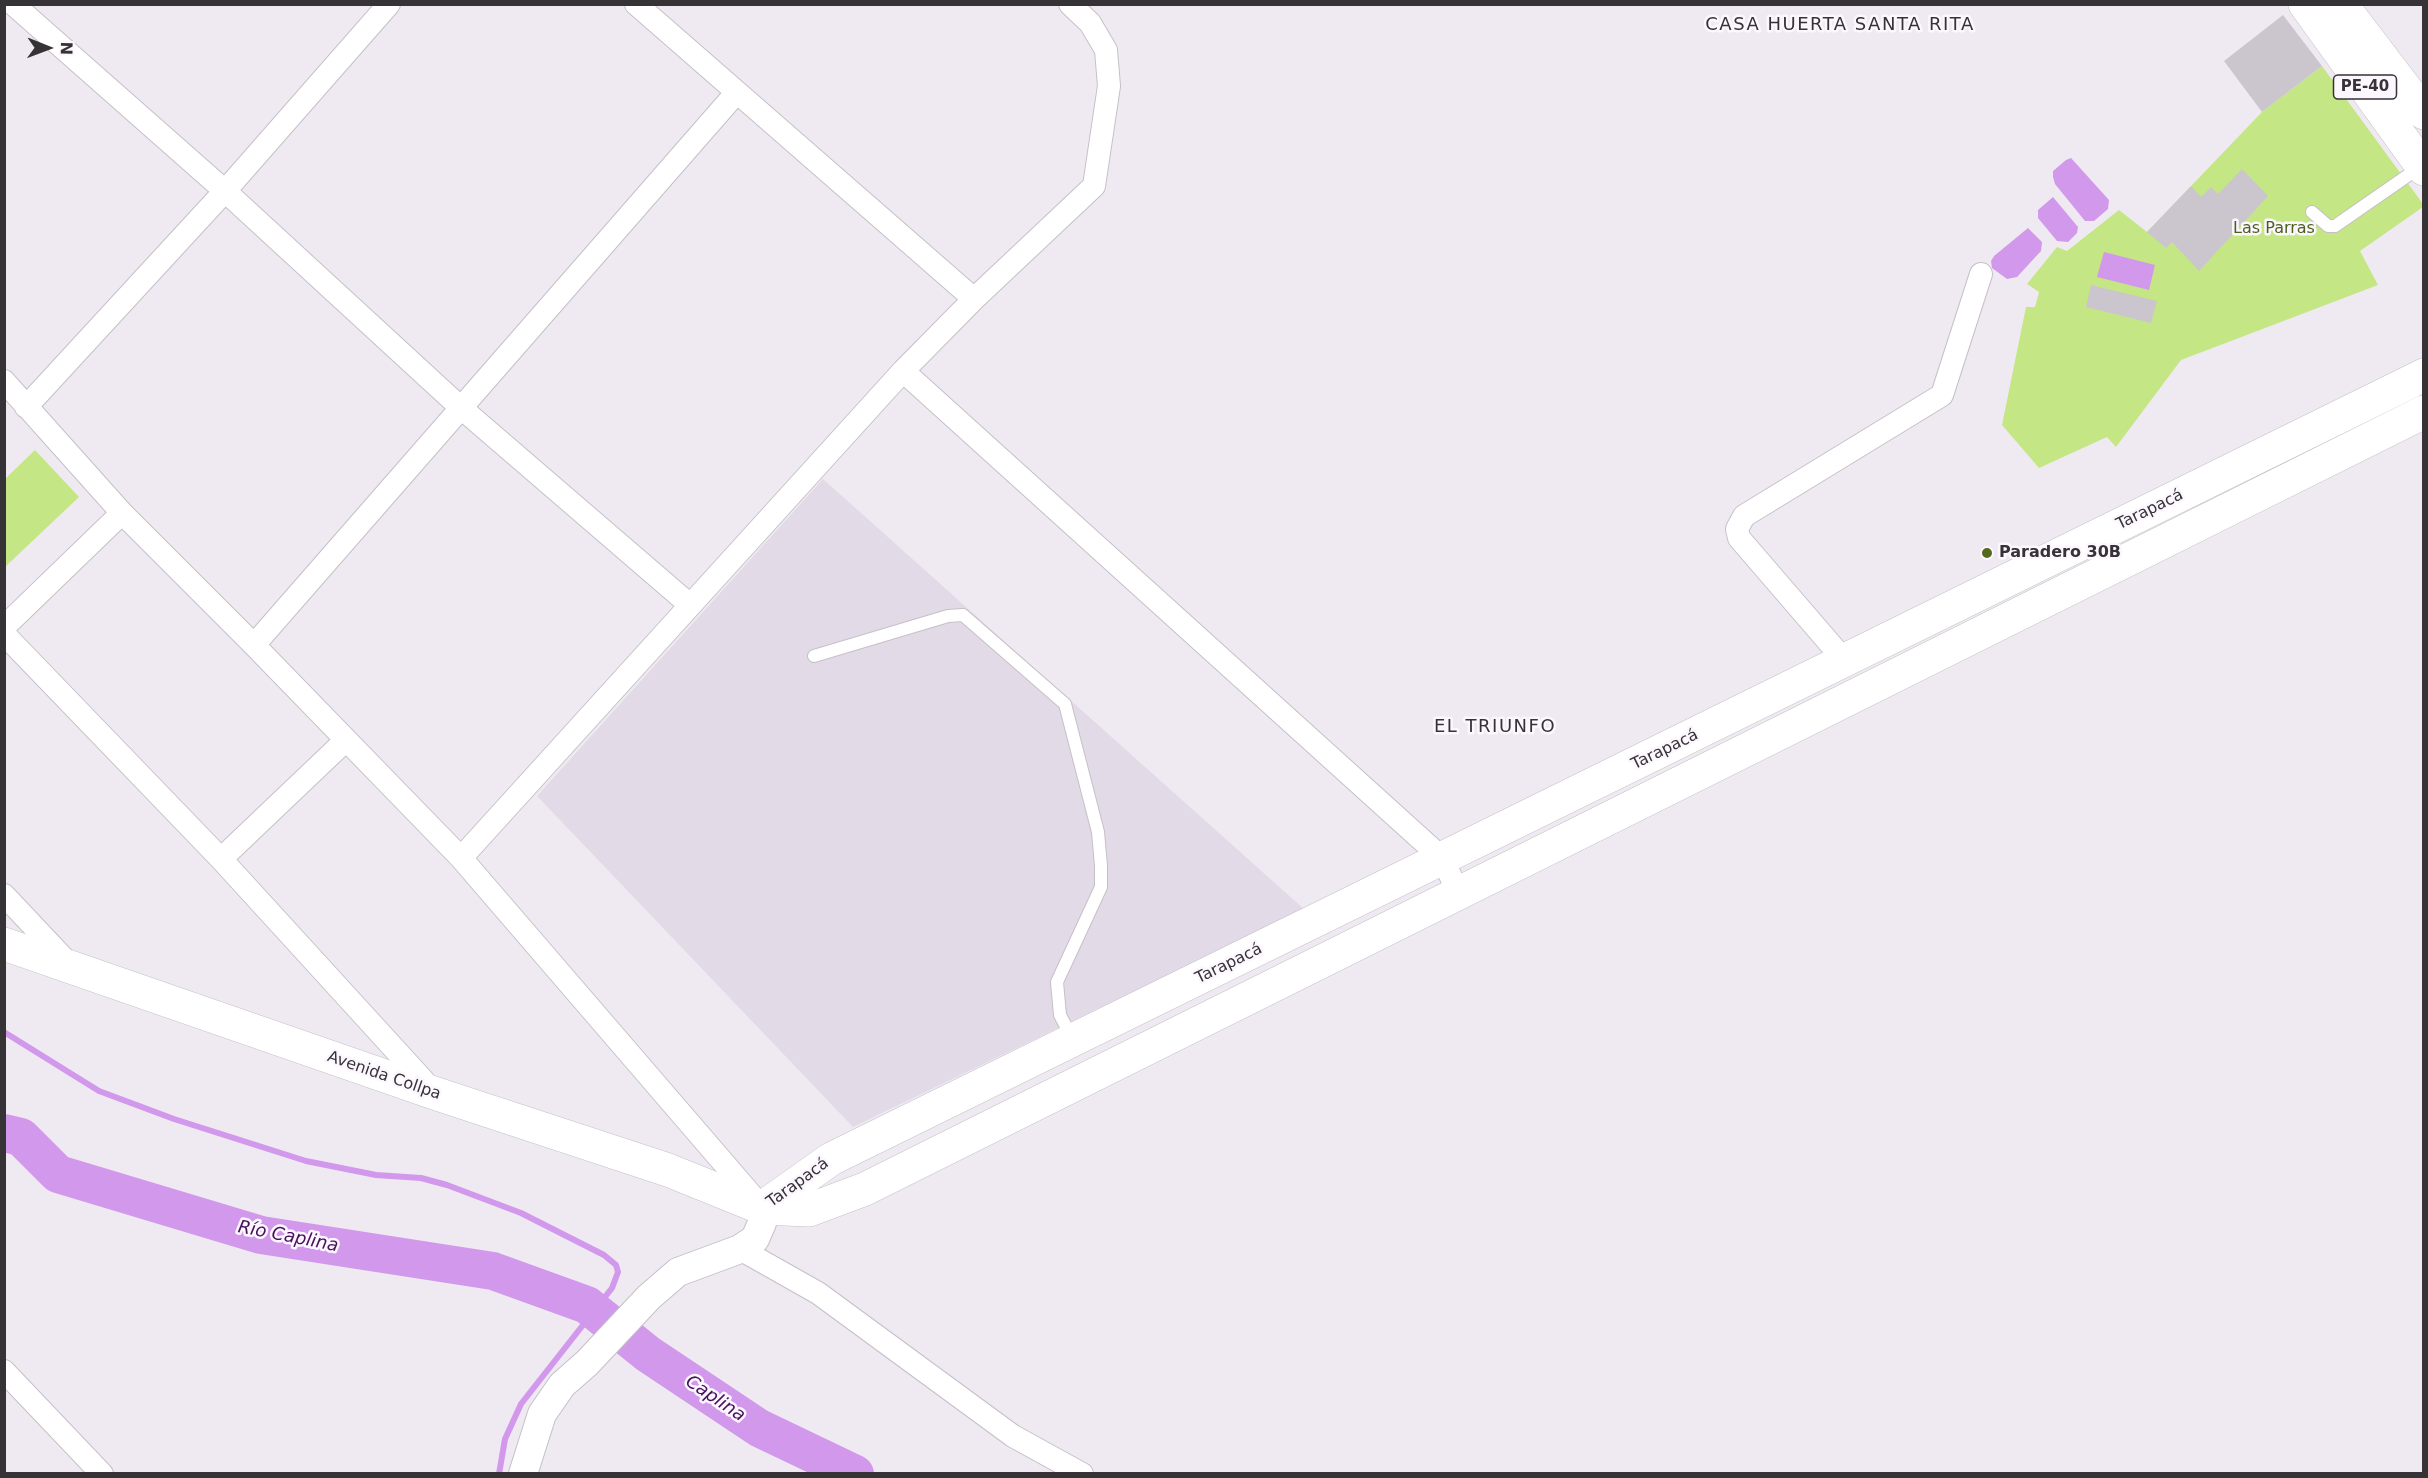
<!DOCTYPE html>
<meta charset="utf-8">
<style>
body{margin:0}
#map{position:relative;width:2428px;height:1478px;overflow:hidden;background:#efeaf2;font-family:"DejaVu Sans",sans-serif}
canvas{display:block}
.frame{position:absolute;inset:0;border:6px solid #353335;pointer-events:none}
.north{position:absolute;left:18px;top:18px;width:60px;height:60px;-webkit-text-stroke:4px #fcf7ff;paint-order:stroke;rotate:91deg;font-size:16px;font-weight:700;line-height:24px;text-align:center;color:#353335}
.north::after{content:'';display:block;margin:auto;width:21px;height:27px;background:#353335;clip-path:polygon(50% 0,100% 100%,50% 72%,0 100%)}
</style>
<div id="map">
<canvas width="2428" height="1478"></canvas>
<div class="frame"></div>
<div class="north">N</div>
</div>
<script>
const c = document.querySelector('canvas').getContext('2d');
c.lineJoin = 'round';
function fillPath(path, color) { c.fillStyle = color; c.fill(path, 'evenodd'); }
const toPath = rows => new Path2D(rows.map(r => 'M' + r).join(''));
function trace(path, color, width, dash) { c.strokeStyle = color; c.lineWidth = width; c.lineCap = dash ? 'butt' : 'round'; c.setLineDash(dash || []); c.stroke(path); }
function drawText(font, color, halo, rows, align = 'center') {
  c.font = font + ' "DejaVu Sans",sans-serif'; c.lineWidth = 5; c.setLineDash([]); c.textBaseline = 'middle'; c.strokeStyle = halo; c.fillStyle = color; for (const [text, x, y, turn = 0] of rows) {
    c.save(); c.translate(x, y); c.rotate((+turn || 0) * Math.PI / 180); c.textAlign = isNaN(turn) ? turn : align; if (halo) c.strokeText(text, 0, 0); c.fillText(text, 0, 0); c.restore();
  }
}
fillPath(toPath([
 [823,479,1304,909,853,1127,537,796]
]), '#e3dae7');
fillPath(toPath([
 [2322,66,2423,204,2423,207,2360,251,2378,285,2181,360,2116,447,2107,437,2039,468,2002,425,2026,307,2035,307,2039,292,2027,284,2057,247,2067,251,2119,210,2147,232,2262,112],
 [35,450,79,497,5,567,5,479]
]), '#c4e684');
fillPath(toPath([
 [2071,158,2109,200,2108,209,2094,221,2085,221,2055,184,2053,177,2053,171,2066,160],
 [2053,197,2078,227,2077,233,2068,242,2057,241,2038,218,2038,210],
 [2028,228,2042,242,2041,251,2017,277,2007,279,1992,268,1991,261,1994,256],
 [2104,252,2155,265,2149,290,2097,277]
]), '#d198eb');
trace(toPath([
 [4,1032,99,1091,174,1119,306,1161,376,1175,421,1178,447,1185,521,1213,604,1255,616,1265,618,1272,612,1288,521,1404,505,1439,499,1474]
]), '#d198eb', 6);
trace(toPath([
 [4,1133,21,1137,58,1174,261,1235,493,1271,587,1305,648,1354,759,1428,855,1474]
]), '#d198eb', 38);
fillPath(toPath([
 [2283,15,2322,66,2262,112,2224,61],
 [2242,169,2268,196,2199,271,2172,242,2166,248,2147,232,2191,186,2201,197,2211,187,2218,194],
 [2091,285,2157,301,2151,323,2086,307]
]), '#cbc6ce');
const service = toPath([
 [2312,212,2328,226,2335,226,2420,167],
 [814,656,948,616,963,615,1065,704,1098,832,1101,866,1101,887,1057,982,1060,1015,1073,1040]
]);
const minor = toPath([
 [13,4,225,191,460,407,690,605],
 [636,4,974,299],
 [903,371,1443,859,1458,893],
 [4,381,122,513,254,645,461,858,759,1204],
 [26,407,225,191,389,4],
 [4,627,122,513],
 [4,634,221,859,432,1090],
 [254,645,737,92],
 [1845,661,1739,538,1737,529,1744,516,1942,395,1981,274],
 [461,858,903,371,974,299,1094,186,1109,86,1106,50,1090,23,1070,4],
 [221,859,346,740],
 [4,895,69,964],
 [740,1249,818,1293,1013,1436,1082,1474],
 [4,1371,102,1474]
]);
const tertiary = toPath([
 [523,1474,542,1414,562,1385,587,1363,649,1297,678,1272,740,1249,755,1239,762,1223,762,1208]
]);
const secondary = toPath([
 [4,944,434,1093,668,1170,762,1208,809,1210,865,1189,2424,412],
 [762,1208,831,1159,2424,375]
]);
const trunk = toPath([
 [2305,4,2424,169],
 [2341,4,2424,113]
]);
trace(service, '#c5c0c7', 14);
trace(minor, '#c5c0c7', 24);
trace(tertiary, '#c5c0c7', 30);
trace(secondary, '#c5c0c7', 34);
trace(trunk, '#c5c0c7', 34);
trace(service, '#fff', 12);
trace(minor, '#fff', 22);
trace(tertiary, '#fff', 28);
trace(secondary, '#fff', 33);
trace(trunk, '#fff', 33);
for (const [x, y, r, color] of [
 [1987,553,6,"#546b1b"]
]) { const dot = new Path2D(); dot.arc(x, y, r, 0, 2 * Math.PI); c.fillStyle = color; c.fill(dot); trace(dot, '#fcf7ff', 2); }
for (const [x, y, w] of [
 [2365,87,63]
]) { const box = new Path2D(); box.roundRect(x - w / 2, y - 12, w, 24, 4.5); c.fillStyle = '#fcf7ff'; c.fill(box); trace(box, '#353335', 1.5); }
drawText('bold 15px', '#353335', null, [
 ["PE-40",2365,87]
]);
drawText('16px', '#4c601d', '#fcf7ff', [
 ["Las Parras",2274,229]
]);
drawText('16px', '#353335', '#fcf7ff', [
 ["Tarapacá",2150,510,-26],
 ["Tarapacá",1665,750,-26],
 ["Tarapacá",1229,964,-26],
 ["Avenida Collpa",384,1076,19],
 ["Tarapacá",798,1183,-36]
]);
drawText('bold 16px', '#353335', '#fcf7ff', [
 ["Paradero 30B",1999,553]
], 'left');
c.letterSpacing = '1.5px';
drawText('18px', '#353335', '#fcf7ff', [
 ["CASA HUERTA SANTA RITA",1840,25],
 ["EL TRIUNFO",1495,727]
]);
c.letterSpacing = '0px';
drawText('italic 18px', '#47115b', '#fcf7ff', [
 ["Río Caplina",288,1237,11],
 ["Caplina",715,1399,34]
]);
</script>
